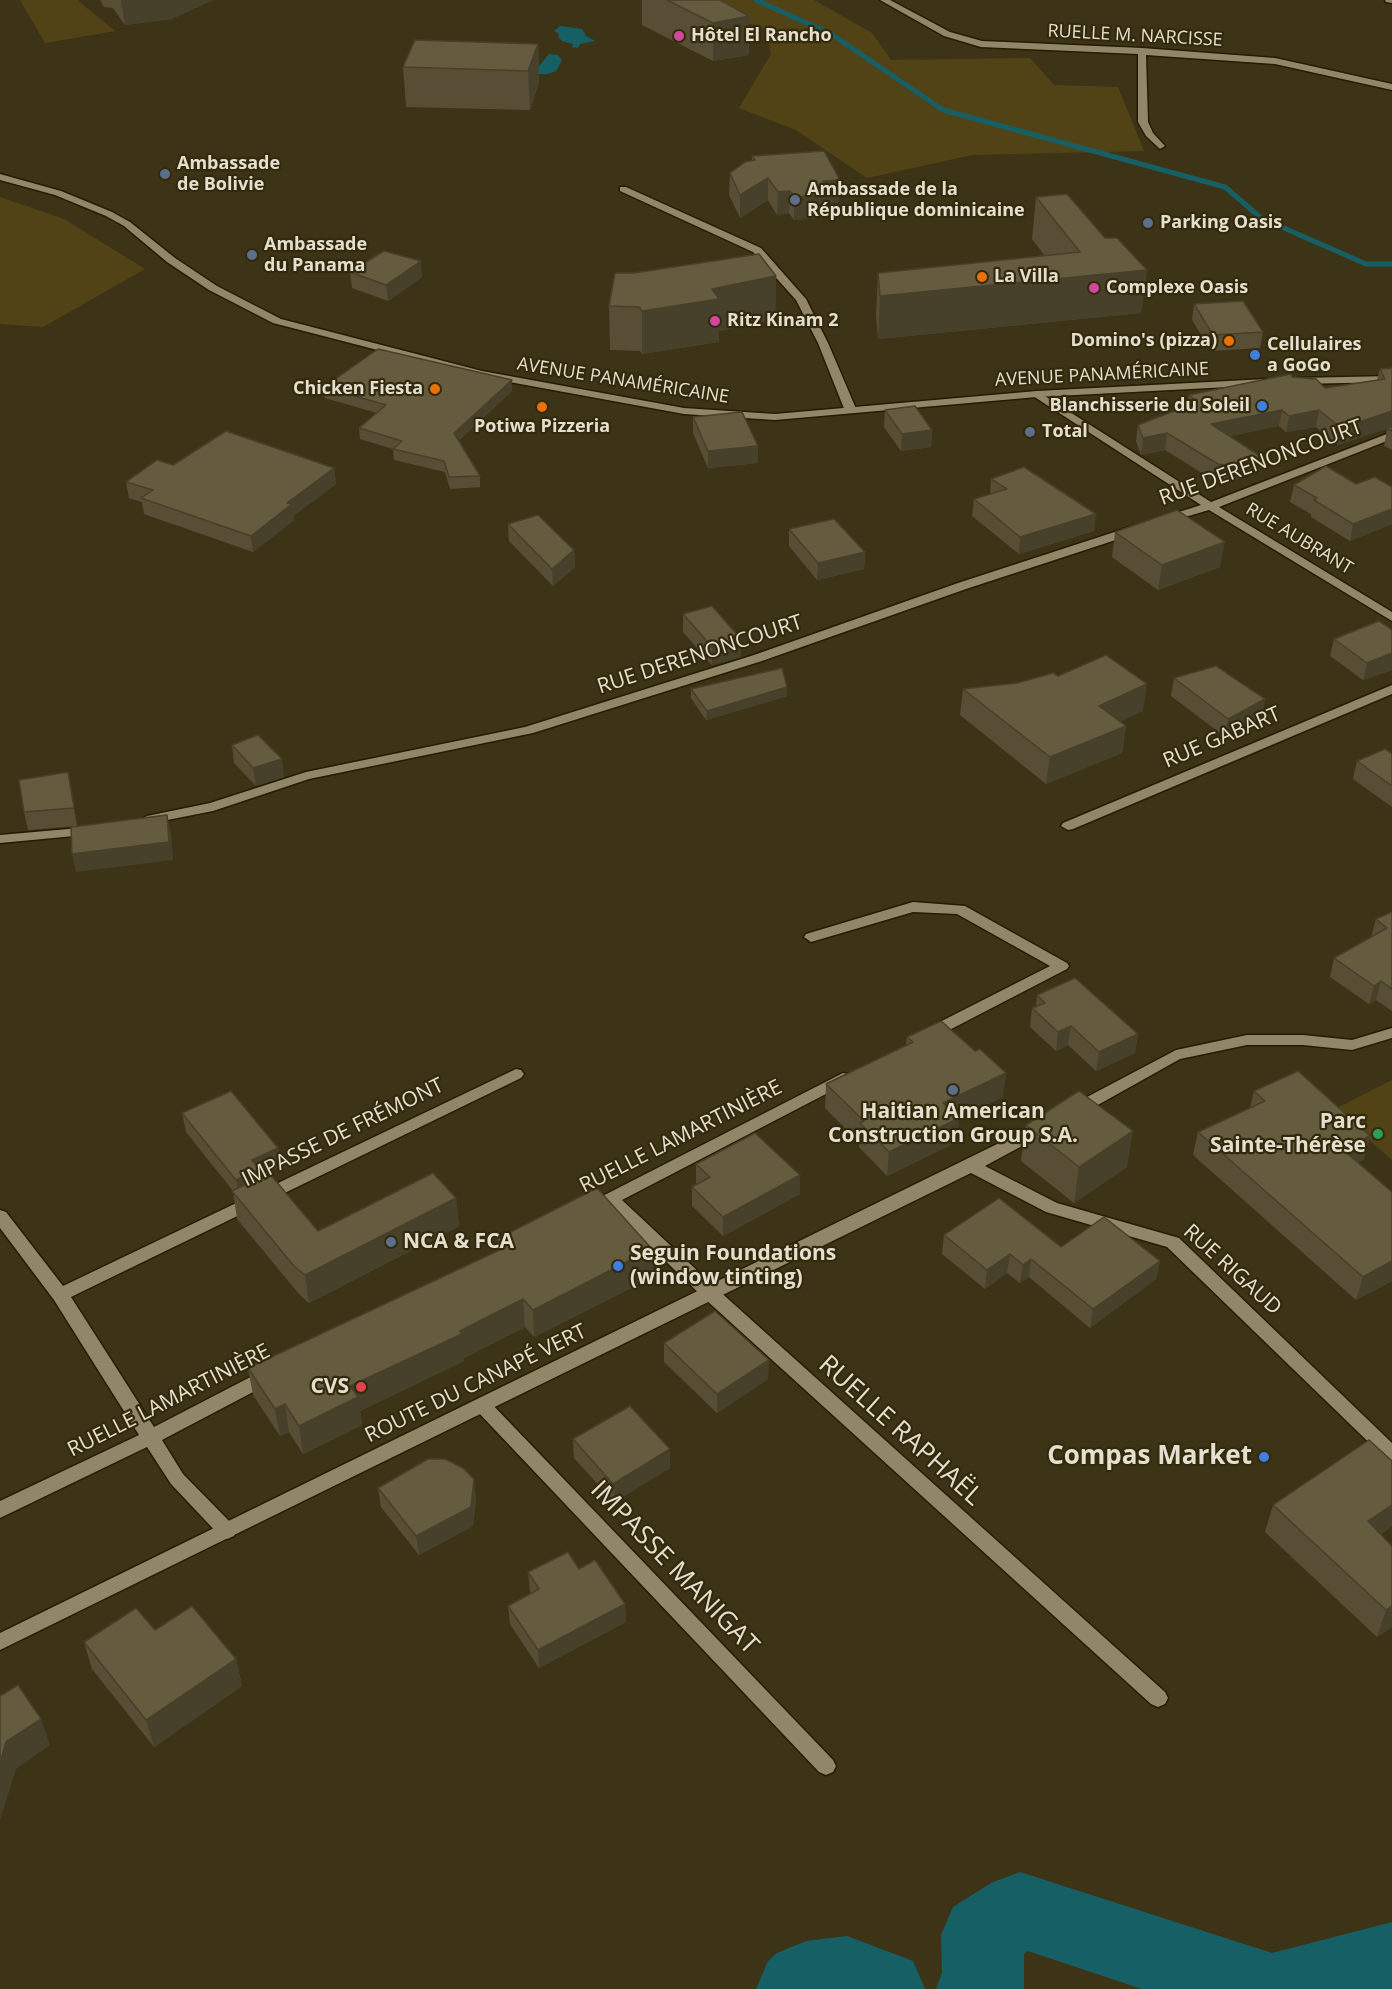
<!DOCTYPE html>
<meta charset="utf-8">
<style>
body{margin:0}
canvas{display:block;background:#3d3417}
</style>
<canvas width="1392" height="1989"></canvas>
<script>
const c = document.querySelector('canvas').getContext('2d');
c.lineJoin = 'round';
function fillPath(path, color) { c.fillStyle = color; c.fill(path, 'evenodd'); }
const toPath = rows => new Path2D(rows.map(r => 'M' + r).join(''));
function trace(path, color, width, dash) { c.strokeStyle = color; c.lineWidth = width; c.lineCap = dash ? 'butt' : 'round'; c.setLineDash(dash || []); c.stroke(path); }
function drawText(font, color, halo, rows, align = 'center') {
  c.font = font + ' "Open Sans",sans-serif'; c.lineWidth = 4.5; c.setLineDash([]); c.textBaseline = 'middle'; c.strokeStyle = halo; c.fillStyle = color; for (const [text, x, y, turn = 0] of rows) {
    c.save(); c.translate(x, y); c.rotate((+turn || 0) * Math.PI / 180); c.textAlign = isNaN(turn) ? turn : align; if (halo) c.strokeText(text, 0, 0); c.fillText(text, 0, 0); c.restore();
  }
}
fillPath(toPath([
 [20,0,77,0,115,31,45,43],
 [677,0,814,0,872,33,891,60,1030,58,1054,85,1118,87,1144,151,972,155,867,178,796,130,739,108,771,54,766,29],
 [0,197,64,219,145,269,43,327,0,324],
 [1392,1080,1392,1160,1335,1109]
]), '#524316');
fillPath(toPath([
 [560,26,582,29,586,36,595,41,580,44,578,48,572,47,573,44,562,41,558,37,559,34,554,31],
 [549,54,558,55,562,60,556,71,548,74,533,74,532,67,539,66]
]), '#155f65');
trace(toPath([
 [756,0,831,34,943,110,1225,187,1261,218,1366,264,1392,264]
]), '#155f65', 5);
fillPath(toPath([
 [1020,1872,1272,1953,1392,1922,1392,1989,1142,1989,1028,1951,1024,1954,1024,1989,936,1989,942,1973,941,1935,953,1907,991,1883,1020,1872],
 [847,1936,913,1961,925,1989,756,1989,768,1961,777,1953,806,1941,847,1936]
]), '#155f65');
const street = toPath([
 [880,0,890,0,950,32,982,41,1142,48,1275,58,1392,84,1392,90,1275,64,1146,55,1148,122,1153,133,1165,146,1160,149,1146,136,1138,122,1138,54,981,47,944,36,880,0],
 [1385,0,1392,0,1392,3,1386,2,1385,0],
 [620,187,626,187,761,248,806,299,828,343,857,411,855,413,847,413,845,411,818,343,796,300,753,252,620,191,620,187],
 [1037,391,1211,502,1392,432,1392,439,1219,507,1392,612,1392,621,1209,510,1168,522,1160,522,1160,518,1201,505,1033,396,1032,394,1037,391],
 [1133,526,1139,530,1137,533,966,589,762,661,533,733,309,779,213,811,147,824,140,820,147,816,210,803,306,772,525,727,754,655,958,583,1133,526],
 [1392,685,1392,694,1073,829,1068,830,1061,826,1063,823,1392,685],
 [91,827,98,831,96,834,0,843,0,835,91,827],
 [913,902,965,906,1067,963,1069,966,1067,969,934,1038,924,1038,921,1034,924,1030,1050,966,957,914,913,912,811,942,804,937,806,934,913,902],
 [516,1069,521,1070,524,1074,521,1078,71,1297,154,1427,262,1371,268,1369,274,1371,277,1376,274,1381,162,1440,183,1474,234,1526,236,1531,234,1536,227,1539,220,1536,171,1484,147,1447,0,1518,0,1501,139,1435,54,1300,0,1228,0,1210,6,1212,63,1286,516,1069],
 [843,1073,849,1074,851,1078,849,1082,622,1200,717,1289,1165,1692,1168,1698,1165,1704,1158,1707,1151,1704,705,1299,609,1207,591,1215,585,1213,583,1209,585,1205,843,1073],
 [483,1399,489,1401,833,1760,836,1766,833,1772,826,1775,819,1772,477,1411,474,1406,477,1401,483,1399]
]);
const secondary = toPath([
 [0,174,61,191,112,212,130,222,175,258,217,286,281,319,482,371,684,408,775,414,1037,391,1267,379,1272,382,1267,385,1037,397,775,420,684,414,482,377,273,323,209,290,167,262,124,226,106,216,55,195,0,180,0,174],
 [1392,376,1392,382,1297,384,1292,381,1297,378,1392,376],
 [1392,1028,1392,1038,1352,1050,1303,1045,1247,1045,1180,1059,1080,1115,1068,1115,1066,1111,1068,1107,1176,1050,1247,1035,1303,1035,1352,1040,1392,1028],
 [1042,1122,1048,1124,1050,1128,1048,1132,985,1166,1057,1203,1179,1238,1392,1443,1392,1461,1386,1459,1167,1247,1046,1212,971,1173,0,1650,0,1633,1042,1122]
]);
trace(street, '#241b00', 3);
trace(secondary, '#241b00', 3);
fillPath(street, '#918768');
fillPath(secondary, '#918768');
fillPath(toPath([
 [100,0,213,0,171,19,125,25,113,8,104,7],
 [642,0,720,0,749,55,713,61,642,25],
 [538,44,539,82,530,110,406,107,403,67],
 [752,156,840,180,839,202,830,203,830,217,794,220,789,213,777,215,768,200,740,218,729,195,730,173,752,161],
 [1036,197,1141,313,878,339,876,316,878,273,1045,256,1032,239],
 [350,272,422,277,388,301,352,288],
 [776,276,775,319,719,331,719,342,642,354,640,351,610,350,609,306],
 [1194,304,1263,332,1260,348,1211,351,1192,320],
 [1392,368,1392,450,1384,446,1387,429,1390,427,1338,445,1316,427,1286,432,1279,426,1229,436,1257,473,1228,482,1215,481,1165,450,1141,455,1136,441,1138,425,1187,406,1189,395,1292,377,1325,388,1377,380,1380,369],
 [512,380,512,391,458,441,480,476,480,487,450,489,445,472,394,460,393,449,360,439,359,428,377,413,325,398,324,387],
 [885,410,932,430,931,447,901,451,884,427],
 [693,417,758,463,708,468,693,433],
 [173,465,334,468,336,484,293,516,294,520,253,552,144,514,142,502,129,498,126,482],
 [991,479,1094,531,1019,554,972,516,974,499,990,494],
 [1356,484,1392,487,1392,524,1350,541,1311,517,1311,514,1290,502,1294,485],
 [508,524,574,550,575,567,553,586,509,541],
 [789,529,865,552,864,569,817,580,789,546],
 [1115,532,1220,567,1158,590,1112,557],
 [683,614,741,657,712,665,683,632],
 [1392,630,1392,670,1363,680,1330,656,1334,639],
 [1058,676,1143,711,1120,721,1126,726,1122,753,1046,784,960,715,963,689,1017,683],
 [1174,678,1262,717,1224,736,1171,696],
 [691,689,787,696,706,720,691,698],
 [232,745,284,777,256,786,234,763],
 [1392,754,1392,807,1353,779,1357,761],
 [68,772,77,826,28,830,24,812],
 [1392,912,1392,1011,1376,1000,1369,1004,1330,977,1334,958,1371,937,1376,919],
 [1037,995,1138,1034,1135,1053,1096,1071,1068,1045,1056,1051,1030,1027,1032,1008,1036,1007],
 [907,1037,1003,1097,959,1118,957,1142,887,1176,859,1147,859,1142,825,1108,826,1084,906,1045],
 [1254,1091,1370,1136,1364,1159,1358,1162,1392,1192,1392,1281,1356,1300,1193,1155,1198,1132,1250,1108],
 [182,1113,278,1148,281,1166,260,1176,261,1177,318,1231,456,1198,459,1226,309,1303,299,1294,237,1219,233,1191,186,1132],
 [1026,1125,1127,1167,1074,1203,1021,1161],
 [696,1164,800,1194,723,1236,692,1206,692,1187,697,1184,696,1183],
 [944,1235,1061,1247,1160,1261,1156,1279,1090,1328,1029,1277,1020,1283,1007,1273,985,1289,942,1254],
 [497,1239,652,1249,653,1277,534,1337,525,1327,464,1358,464,1361,360,1411,362,1425,303,1454,289,1432,280,1436,253,1395,248,1368,498,1251],
 [664,1343,768,1379,717,1413,664,1362],
 [573,1439,670,1468,614,1502,574,1458],
 [1392,1461,1392,1526,1381,1534,1392,1547,1392,1627,1377,1637,1265,1532,1273,1505],
 [378,1488,476,1498,473,1526,419,1555,381,1507],
 [579,1569,625,1604,626,1622,539,1668,510,1624,508,1606,531,1593,530,1591,528,1572],
 [155,1630,236,1659,242,1686,154,1747,92,1669,84,1642]
]), '#574e35');
fillPath(toPath([
 [121,0,213,0,171,19,125,25],
 [749,16,749,55,713,61,713,23],
 [538,44,539,82,530,110,528,71],
 [768,178,768,200,740,218,740,195],
 [840,180,839,202,830,203,830,217,794,220,794,197,823,181],
 [790,191,789,213,777,215,778,192],
 [421,261,422,277,388,301,386,285],
 [1147,270,1141,313,878,339,880,296],
 [776,276,775,319,719,331,719,342,642,354,642,311,712,289],
 [512,380,512,391,454,444,454,433],
 [1282,410,1279,426,1208,441,1211,424],
 [1319,410,1316,427,1286,432,1289,416],
 [1392,411,1392,427,1338,445,1341,428],
 [932,430,931,447,901,451,902,434],
 [1167,433,1165,450,1141,455,1143,438],
 [758,446,758,463,708,468,708,451],
 [1260,456,1257,473,1228,482,1231,466],
 [334,468,336,484,293,516,294,520,253,552,251,536,287,503],
 [1392,509,1392,524,1350,541,1353,524],
 [1096,514,1094,531,1019,554,1020,537],
 [1225,542,1220,567,1158,590,1162,565],
 [574,550,575,567,553,586,552,569],
 [865,552,864,569,817,580,818,563],
 [741,639,741,657,712,665,712,647],
 [1392,653,1392,670,1363,680,1367,663],
 [1147,684,1143,711,1095,732,1099,706],
 [787,687,787,696,706,720,707,711],
 [1265,699,1262,717,1224,736,1228,719],
 [1126,726,1122,753,1046,784,1050,757],
 [282,759,284,777,256,786,253,768],
 [68,772,72,790,77,826],
 [167,815,171,833,173,860,76,872,72,854],
 [1381,981,1376,1000,1369,1004,1374,986],
 [1071,1026,1068,1045,1056,1051,1058,1032],
 [1138,1034,1135,1053,1096,1071,1099,1052],
 [1006,1073,1003,1097,959,1118,957,1142,887,1176,889,1152,943,1103],
 [1133,1131,1127,1167,1074,1203,1079,1167],
 [1370,1136,1364,1159,1336,1172,1342,1149],
 [278,1148,281,1166,260,1176,262,1187,239,1198,236,1180,252,1160],
 [800,1175,800,1194,723,1236,723,1217],
 [456,1198,459,1226,309,1303,305,1275],
 [652,1249,653,1277,534,1337,533,1310],
 [1010,1254,1007,1273,985,1289,987,1270],
 [1031,1259,1029,1277,1020,1283,1023,1265],
 [1160,1261,1156,1279,1090,1328,1093,1309],
 [1392,1261,1392,1281,1356,1300,1363,1277],
 [523,1299,525,1327,464,1358,464,1361,360,1411,362,1425,303,1454,299,1426,350,1386],
 [769,1360,768,1379,717,1413,717,1394],
 [285,1404,289,1432,280,1436,275,1409],
 [670,1449,670,1468,614,1502,613,1484],
 [474,1479,476,1498,473,1526,419,1555,416,1536],
 [1392,1505,1392,1526,1359,1548,1368,1521],
 [625,1604,626,1622,539,1668,538,1650],
 [1392,1606,1392,1627,1377,1637,1386,1610],
 [236,1659,242,1686,154,1747,146,1720],
 [41,1719,50,1745,16,1769,0,1820,0,1763,6,1742]
]), '#47402b');
const building = toPath([
 [667,0,720,0,749,16,713,23,667,0],
 [415,40,538,44,528,71,403,67,415,40],
 [824,151,840,180,823,181,831,194,794,197,790,191,778,192,768,178,740,195,730,173,745,162,755,160,752,156,824,151],
 [1067,194,1105,238,1117,238,1147,270,880,296,878,273,1080,252,1036,197,1067,194],
 [384,251,421,261,386,285,350,272,384,251],
 [759,254,776,276,712,289,719,299,642,311,639,307,609,306,615,273,634,273,759,254],
 [1243,301,1263,332,1213,335,1194,304,1243,301],
 [378,349,512,380,454,433,480,476,449,477,444,461,393,449,402,441,359,428,386,405,324,387,378,349],
 [1392,368,1392,411,1341,428,1319,410,1289,416,1282,410,1211,424,1260,456,1231,466,1218,464,1167,433,1143,438,1138,425,1197,402,1189,395,1291,374,1292,377,1316,379,1325,388,1385,379,1380,369,1392,368],
 [915,406,932,430,902,434,885,410,915,406],
 [742,412,758,446,708,451,693,417,742,412],
 [1392,426,1392,431,1387,429,1392,426],
 [226,431,334,468,287,503,292,504,251,536,141,498,153,490,126,482,157,460,173,465,226,431],
 [1326,466,1356,484,1375,477,1392,487,1392,509,1353,524,1314,500,1317,498,1294,485,1326,466],
 [1024,467,1096,514,1020,537,974,499,1007,489,991,479,1024,467],
 [1177,510,1225,542,1162,565,1115,532,1177,510],
 [538,515,574,550,552,569,508,524,538,515],
 [834,519,865,552,818,563,789,529,834,519],
 [712,606,741,639,712,647,683,614,712,606],
 [1379,621,1392,630,1392,653,1367,663,1334,639,1379,621],
 [1106,655,1147,684,1099,706,1126,726,1050,757,963,689,1017,683,1053,673,1058,676,1106,655],
 [1216,666,1265,699,1228,719,1174,678,1216,666],
 [782,668,787,687,707,711,691,689,782,668],
 [258,735,282,759,253,768,232,745,258,735],
 [1385,749,1392,754,1392,786,1357,761,1385,749],
 [68,772,74,808,24,812,19,780,68,772],
 [167,815,169,842,72,854,71,827,167,815],
 [1392,912,1392,989,1381,981,1374,986,1334,958,1387,928,1376,919,1392,912],
 [1075,978,1138,1034,1099,1052,1071,1026,1058,1032,1032,1008,1045,1003,1037,995,1075,978],
 [941,1021,975,1051,980,1049,1006,1073,943,1103,959,1118,889,1152,860,1123,864,1121,826,1084,913,1042,907,1037,941,1021],
 [1298,1071,1370,1136,1342,1149,1392,1192,1392,1261,1363,1277,1198,1132,1265,1101,1254,1091,1298,1071],
 [231,1091,278,1148,252,1160,259,1169,236,1180,182,1113,231,1091],
 [1079,1091,1133,1131,1079,1167,1026,1125,1079,1091],
 [755,1133,800,1175,723,1217,692,1187,710,1177,696,1164,755,1133],
 [269,1173,318,1231,433,1173,456,1198,305,1275,294,1266,232,1191,269,1173],
 [597,1188,652,1249,533,1310,523,1299,460,1331,462,1334,350,1386,358,1397,299,1426,285,1404,275,1409,248,1368,504,1248,497,1239,597,1188],
 [999,1198,1061,1247,1104,1217,1160,1261,1093,1309,1031,1259,1023,1265,1010,1254,987,1270,944,1235,999,1198],
 [715,1311,769,1360,717,1394,664,1343,715,1311],
 [630,1406,670,1449,613,1484,573,1439,630,1406],
 [1369,1440,1392,1461,1392,1505,1368,1521,1390,1544,1392,1547,1392,1606,1386,1610,1273,1505,1369,1440],
 [428,1459,445,1459,463,1468,474,1479,471,1507,416,1536,378,1488,428,1459],
 [568,1552,579,1569,595,1560,625,1604,538,1650,508,1606,539,1589,528,1572,568,1552],
 [192,1606,236,1659,146,1720,84,1642,136,1608,155,1630,192,1606],
 [18,1685,41,1719,6,1742,0,1763,0,1696,18,1685]
]);
fillPath(building, '#655b3e');
trace(building, '#47402b', 1.5);
for (const [x, y, r, color] of [
 [679,36,6,"#d1479c"],
 [165,174,6,"#5c6f8a"],
 [795,200,6,"#5c6f8a"],
 [1148,223,6,"#5c6f8a"],
 [252,255,6,"#5c6f8a"],
 [982,277,6,"#e8710a"],
 [1094,288,6,"#d1479c"],
 [715,321,6,"#d1479c"],
 [1229,341,6,"#e8710a"],
 [1255,355,6,"#3f7fe0"],
 [435,389,6,"#e8710a"],
 [1262,406,6,"#3f7fe0"],
 [542,407,6,"#e8710a"],
 [1030,432,6,"#5c6f8a"],
 [953,1090,6,"#5c6f8a"],
 [1378,1134,6,"#2e9e5b"],
 [391,1242,6,"#5c6f8a"],
 [618,1266,6,"#3f7fe0"],
 [361,1387,6,"#e0444e"],
 [1264,1457,6,"#3f7fe0"]
]) { const dot = new Path2D(); dot.arc(x, y, r, 0, 2 * Math.PI); c.fillStyle = color; c.fill(dot); trace(dot, '#332a0d', 2); }
drawText('bold 18px', '#e4dfce', '#332a0d', [
 ["Hôtel El Rancho",691,36],
 ["Ambassade",177,164],
 ["de Bolivie",177,185],
 ["Ambassade de la",807,190],
 ["République dominicaine",807,211],
 ["Parking Oasis",1160,223],
 ["Ambassade",264,245],
 ["du Panama",264,266],
 ["La Villa",994,277],
 ["Complexe Oasis",1106,288],
 ["Ritz Kinam 2",727,321],
 ["Domino's (pizza)",1217,341,"right"],
 ["Cellulaires",1267,345],
 ["a GoGo",1267,366],
 ["Chicken Fiesta",423,389,"right"],
 ["Blanchisserie du Soleil",1250,406,"right"],
 ["Potiwa Pizzeria",542,427,"center"],
 ["Total",1042,432]
], 'left');
drawText('18px', '#e4dfce', '#332a0d', [
 ["RUELLE M. NARCISSE",1135,36,3],
 ["AVENUE PANAMÉRICAINE",1102,375,-3],
 ["AVENUE PANAMÉRICAINE",623,381,9],
 ["RUE AUBRANT",1299,539,31]
]);
drawText('21px', '#e4dfce', '#332a0d', [
 ["RUE DERENONCOURT",1261,463,-20],
 ["RUE DERENONCOURT",700,655,-18],
 ["RUE GABART",1222,738,-23],
 ["IMPASSE DE FRÉMONT",343,1133,-26],
 ["RUELLE LAMARTINIÈRE",681,1137,-27],
 ["RUE RIGAUD",1232,1270,42],
 ["ROUTE DU CANAPÉ VERT",476,1384,-26],
 ["RUELLE LAMARTINIÈRE",169,1401,-27]
]);
drawText('bold 21px', '#e4dfce', '#332a0d', [
 ["Haitian American",953,1112,"center"],
 ["Construction Group S.A.",953,1136,"center"],
 ["Parc",1366,1122],
 ["Sainte-Thérèse",1366,1146],
 ["NCA & FCA",403,1242,"left"],
 ["Seguin Foundations",630,1254,"left"],
 ["(window tinting)",630,1278,"left"],
 ["CVS",349,1387]
], 'right');
drawText('26px', '#e4dfce', '#332a0d', [
 ["RUELLE RAPHAËL",900,1431,42],
 ["IMPASSE MANIGAT",674,1568,46]
]);
drawText('bold 26px', '#e4dfce', '#332a0d', [
 ["Compas Market",1252,1457]
], 'right');
</script>
